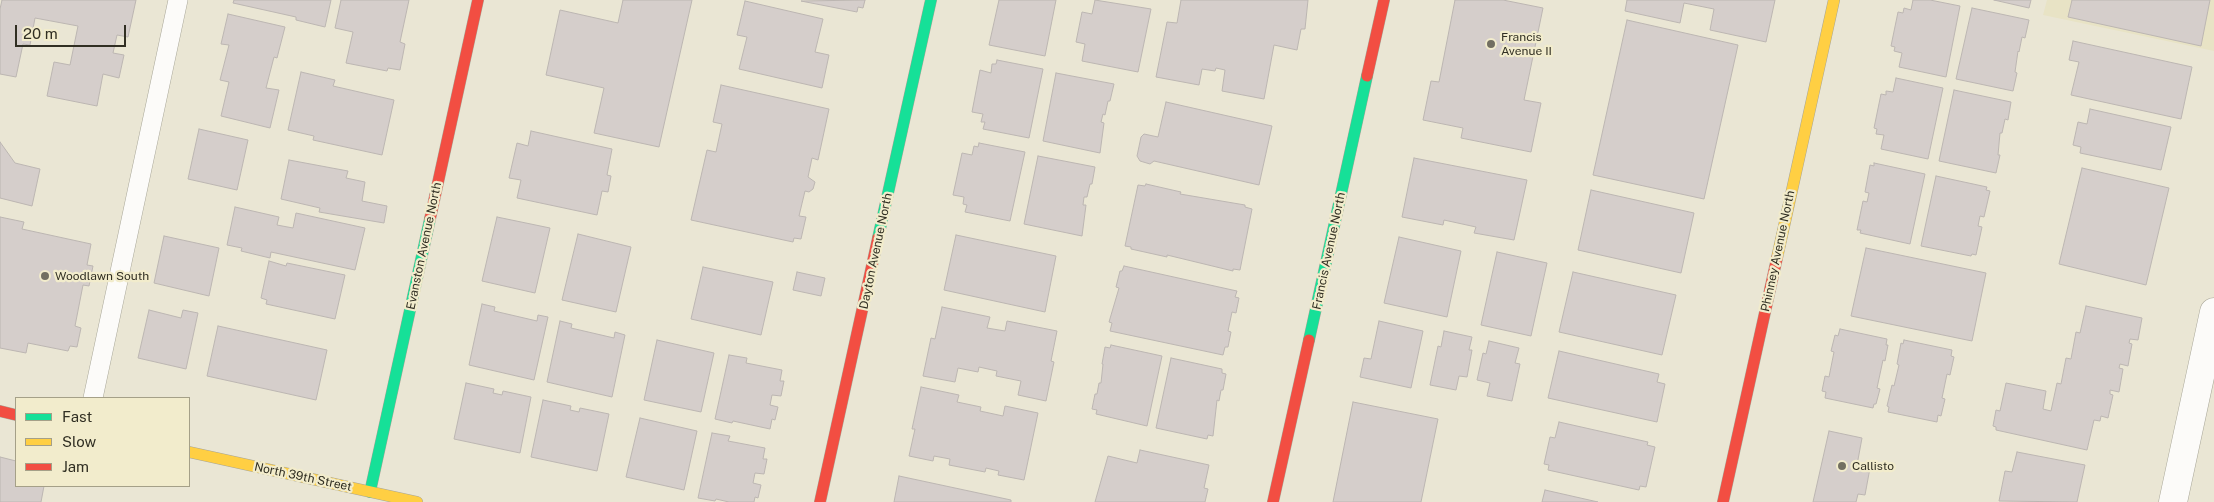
<!DOCTYPE html>
<style>
body{margin:0}
#map{position:relative;width:2214px;height:502px;overflow:hidden;background:#eae6d4;font-family:"Public Sans",sans-serif}
canvas{display:block}
.legend{position:absolute;left:15px;top:397px;width:175px;height:90px;box-sizing:border-box;background:#f2eccc;border:1px solid #a5a088;margin:0;padding:6px 9px;list-style:none;font-size:15px;color:#312f23}
.legend li{display:flex;align-items:center;gap:10px;height:25px}
.legend b{width:25px;border:1px solid #a5a088}
.scale{position:absolute;left:15px;top:25px;width:111px;height:22px;box-sizing:border-box;border:2px solid #312f23;border-top:0;padding-left:6px;font-size:15px;line-height:18px;white-space:nowrap;color:#312f23;-webkit-text-stroke:4px #f2eccc;paint-order:stroke}
</style>
<div id="map">
<canvas width="2214" height="502"></canvas>
<ul class="legend">
<li><b style="height:6px;background:#16e098"></b>Fast</li>
<li><b style="height:6px;background:#ffcf43"></b>Slow</li>
<li><b style="height:6px;background:#f24e42"></b>Jam</li>
</ul>
<div class="scale">20 m</div>
</div>
<script>
const c = document.querySelector('canvas').getContext('2d');
c.lineJoin = 'round';
function fillPath(path, color) { c.fillStyle = color; c.fill(path, 'evenodd'); }
const toPath = rows => new Path2D(rows.map(r => 'M' + r).join(''));
function trace(path, color, width, dash) { c.strokeStyle = color; c.lineWidth = width; c.lineCap = dash ? 'butt' : 'round'; c.setLineDash(dash || []); c.stroke(path); }
function drawText(font, color, halo, rows, align = 'center') {
  c.font = font + ' "Public Sans",sans-serif'; c.lineWidth = 4.5; c.setLineDash([]); c.textBaseline = 'middle'; c.strokeStyle = halo; c.fillStyle = color; for (const [text, x, y, turn = 0] of rows) {
    c.save(); c.translate(x, y); c.rotate((+turn || 0) * Math.PI / 180); c.textAlign = isNaN(turn) ? turn : align; if (halo) c.strokeText(text, 0, 0); c.fillText(text, 0, 0); c.restore();
  }
}
fillPath(toPath([
 [2047,0,2214,0,2214,51,2043,15]
]), '#e8e3c5');
const building = toPath([
 [2,0,136,0,128,37,117,35,113,53,124,55,119,78,103,74,97,106,47,96,54,62,70,65,78,26,35,18,30,45,23,44,16,77,0,74,0,9,2,0],
 [234,0,331,0,325,27,296,20,296,17,233,3,234,0],
 [341,0,409,0,400,42,405,44,400,70,388,68,387,71,346,63,353,32,335,28,341,0],
 [623,0,692,0,659,147,594,133,604,88,546,75,560,10,618,23,623,0],
 [865,0,863,8,858,7,857,12,801,1,865,0],
 [999,0,1056,0,1045,56,989,45,999,0],
 [1095,0,1151,9,1138,72,1082,61,1085,44,1076,42,1082,12,1092,14,1095,0],
 [1181,0,1308,0,1305,29,1301,29,1297,50,1274,45,1264,99,1222,91,1225,70,1216,68,1215,71,1202,69,1199,85,1156,77,1167,22,1177,23,1181,0],
 [1455,0,1503,0,1543,8,1524,100,1541,103,1531,152,1461,138,1463,128,1423,120,1431,81,1439,82,1455,0],
 [1627,0,1775,0,1766,42,1710,30,1714,9,1684,3,1680,23,1625,11,1627,0],
 [1913,0,1930,0,1960,6,1946,77,1899,67,1902,53,1894,51,1895,47,1891,46,1898,12,1903,13,1904,8,1911,10,1913,0],
 [1994,0,2031,0,2029,8,1994,0],
 [2072,0,2210,0,2201,46,2068,17,2072,0],
 [745,1,823,19,815,52,829,55,822,88,739,69,747,37,737,35,745,1],
 [1972,8,2029,20,2025,38,2022,37,2019,52,2018,51,2015,72,2017,73,2013,91,1956,79,1972,8],
 [228,14,285,27,277,58,274,57,266,88,279,90,270,128,221,116,229,82,220,80,229,45,221,44,228,14],
 [1627,20,1738,45,1704,199,1593,175,1627,20],
 [2073,41,2192,67,2181,119,2071,95,2079,62,2069,60,2073,41],
 [997,60,1043,69,1029,138,983,129,985,122,981,122,983,114,972,112,980,70,991,73,992,64,996,64,997,60],
 [301,72,335,80,333,86,394,100,382,155,313,140,314,136,288,130,301,72],
 [1056,73,1114,84,1110,101,1108,101,1105,115,1103,114,1101,122,1104,123,1100,153,1043,141,1056,73],
 [1896,78,1943,88,1928,159,1881,149,1884,135,1876,134,1877,129,1874,128,1881,94,1886,95,1886,91,1893,92,1896,78],
 [721,85,829,109,818,160,812,158,808,177,815,182,813,189,809,192,805,191,799,216,806,217,801,239,794,238,793,242,691,220,707,150,716,152,722,124,713,122,721,85],
 [1954,90,2011,102,2008,120,2005,119,2002,133,2000,133,1998,155,2000,155,1996,173,1939,161,1954,90],
 [1166,102,1272,126,1259,185,1154,161,1150,164,1140,161,1137,156,1141,137,1144,134,1158,137,1166,102],
 [2090,109,2171,127,2161,170,2080,153,2081,147,2073,145,2078,122,2087,124,2090,109],
 [199,129,248,140,237,190,188,179,199,129],
 [531,131,612,149,607,175,611,176,608,192,602,191,597,215,517,198,521,180,509,178,517,143,528,146,531,131],
 [0,142,15,163,40,169,32,206,0,198,0,142],
 [979,143,1025,152,1010,221,965,212,967,205,963,204,964,197,953,195,962,153,972,155,974,146,978,147,979,143],
 [1038,156,1095,167,1092,184,1090,184,1087,197,1084,197,1083,205,1086,205,1082,236,1024,224,1038,156],
 [1414,158,1527,180,1514,240,1474,233,1476,227,1444,220,1443,225,1402,217,1414,158],
 [289,160,348,171,346,178,365,182,362,201,387,206,384,223,319,212,320,208,281,199,289,160],
 [1874,163,1925,174,1910,244,1860,233,1861,230,1857,230,1863,201,1867,202,1869,193,1865,192,1870,165,1874,166,1874,163],
 [2082,168,2169,188,2146,285,2059,264,2082,168],
 [1936,176,1987,187,1986,190,1990,191,1984,217,1980,216,1978,226,1982,227,1976,255,1972,254,1971,256,1921,246,1936,176],
 [1146,184,1181,192,1180,194,1245,205,1245,207,1252,209,1240,270,1233,269,1233,271,1167,255,1167,257,1131,249,1131,247,1125,246,1138,185,1145,186,1146,184],
 [1591,190,1694,213,1681,273,1578,250,1591,190],
 [235,207,279,217,277,225,293,228,296,213,365,228,355,270,271,252,270,258,241,251,242,248,227,245,235,207],
 [0,217,24,222,22,229,91,244,87,265,93,266,89,286,83,285,75,326,81,328,77,347,70,346,68,351,28,343,26,353,0,348,0,217],
 [497,217,550,228,535,293,482,281,497,217],
 [578,234,631,247,616,312,562,300,578,234],
 [956,235,1056,256,1045,312,944,290,956,235],
 [164,236,219,248,209,296,154,283,164,236],
 [1399,237,1461,251,1447,317,1384,303,1399,237],
 [1866,248,1986,273,1972,341,1851,316,1866,248],
 [1497,252,1547,263,1531,336,1481,325,1497,252],
 [269,261,286,266,287,263,345,275,335,319,266,304,267,300,261,298,269,261],
 [1124,266,1237,291,1235,297,1239,298,1236,313,1232,312,1228,331,1231,332,1228,347,1225,347,1223,355,1110,331,1112,323,1109,322,1119,288,1116,287,1120,271,1122,271,1124,266],
 [703,267,773,282,761,335,691,319,703,267],
 [797,272,825,278,821,296,793,290,797,272],
 [1573,272,1676,295,1662,355,1559,332,1573,272],
 [482,304,495,307,494,311,537,321,538,315,548,317,534,380,469,365,482,304],
 [2086,306,2142,318,2138,340,2130,339,2129,343,2132,344,2128,366,2120,364,2119,368,2123,369,2119,392,2110,390,2110,394,2113,395,2108,418,2101,416,2100,421,2094,420,2087,450,1996,430,1996,427,1993,426,1996,410,2000,411,2006,383,2046,391,2043,409,2051,411,2057,383,2061,384,2066,358,2071,359,2076,332,2080,333,2086,306],
 [942,307,990,317,987,328,1005,331,1007,321,1057,331,1051,361,1054,362,1046,401,1018,395,1021,381,996,376,997,371,979,367,978,372,958,368,955,382,923,376,931,338,935,339,942,307],
 [149,310,181,318,183,310,198,313,186,369,138,358,149,310],
 [560,321,572,324,571,328,614,338,615,332,625,335,612,397,547,382,560,321],
 [1379,321,1423,331,1411,388,1360,377,1364,358,1371,359,1379,321],
 [218,326,327,350,316,400,207,376,218,326],
 [1840,329,1887,339,1886,345,1888,345,1885,361,1883,360,1877,388,1880,389,1876,404,1874,404,1873,408,1825,398,1826,392,1822,391,1825,376,1829,377,1834,352,1831,351,1835,335,1838,336,1840,329],
 [1444,331,1472,337,1469,350,1472,350,1467,377,1459,376,1456,390,1430,385,1438,346,1441,347,1444,331],
 [657,340,714,353,701,412,644,400,657,340],
 [1904,340,1952,350,1951,356,1954,357,1950,375,1947,374,1942,398,1945,399,1941,416,1938,415,1937,422,1888,412,1889,407,1887,406,1892,385,1894,386,1899,365,1897,364,1901,343,1903,344,1904,340],
 [1489,341,1519,348,1515,363,1520,364,1512,401,1487,396,1490,383,1477,380,1483,353,1486,354,1489,341],
 [1111,345,1162,356,1147,426,1096,414,1097,410,1092,409,1095,394,1097,394,1099,383,1101,383,1103,364,1102,364,1105,347,1110,348,1111,345],
 [1559,351,1659,374,1657,382,1665,384,1657,422,1548,398,1559,351],
 [729,355,747,358,746,363,782,370,780,381,784,381,781,396,772,395,770,405,778,407,775,420,772,419,770,429,733,421,732,423,715,419,729,355],
 [1171,358,1222,369,1222,373,1226,374,1223,390,1221,390,1219,401,1217,400,1213,436,1208,435,1207,439,1156,428,1171,358],
 [466,383,494,389,493,393,502,395,503,391,531,397,520,453,454,439,466,383],
 [921,387,959,395,957,402,981,407,980,411,1003,416,1005,406,1038,413,1024,480,998,475,999,471,986,468,985,472,949,465,950,459,934,456,933,461,909,456,915,429,912,429,921,387],
 [543,400,571,406,570,410,579,412,580,408,609,414,597,471,531,457,543,400],
 [1353,402,1438,419,1421,502,1333,502,1353,402],
 [640,418,697,431,684,490,626,477,640,418],
 [1559,422,1648,442,1647,445,1655,447,1646,487,1640,486,1639,490,1548,470,1549,465,1544,464,1550,437,1555,438,1559,422],
 [1829,431,1862,438,1857,465,1870,468,1865,495,1858,494,1856,502,1813,502,1829,431],
 [712,433,730,436,728,441,765,448,763,459,767,459,764,474,755,473,753,483,761,485,758,498,755,497,754,502,729,502,716,499,715,501,698,498,712,433],
 [1140,450,1209,465,1204,488,1208,489,1205,502,1095,502,1108,456,1137,463,1140,450],
 [2017,452,2085,465,2077,502,1999,501,2005,471,2012,472,2017,452],
 [0,457,16,461,16,486,44,486,41,502,0,502,0,457],
 [899,476,1011,500,1011,502,894,502,899,476],
 [1545,490,1598,502,1542,502,1545,490]
]);
fillPath(building, '#d5cecb');
trace(building, '#bcb6b2', 1);
const lane = toPath([
 [93,398,178,0]
]);
const street = toPath([
 [2173,502,2214,312]
]);
const fast = toPath([
 [878,238,931,0],
 [1309,340,1367,76],
 [370,492,430,219]
]);
const slow = toPath([
 [1777,258,1834,0],
 [189,452,417,502]
]);
const jam = toPath([
 [1367,76,1384,0],
 [430,219,478,0],
 [0,411,16,415],
 [820,502,878,238],
 [1273,502,1309,340],
 [1723,502,1777,258]
]);
trace(lane, '#a7a597', 20);
trace(street, '#a7a597', 29);
trace(fast, '#a7a597', 12);
trace(slow, '#a7a597', 12);
trace(jam, '#a7a597', 12);
trace(lane, '#fcfbf9', 19);
trace(street, '#fcfbf9', 28);
trace(fast, '#16e098', 11);
trace(slow, '#ffcf43', 11);
trace(jam, '#f24e42', 11);
for (const [x, y, r, color] of [
 [1491,44,5,"#726f61"],
 [45,276,5,"#726f61"],
 [1842,466,5,"#726f61"]
]) { const dot = new Path2D(); dot.arc(x, y, r, 0, 2 * Math.PI); c.fillStyle = color; c.fill(dot); trace(dot, '#f2eccc', 2); }
drawText('12px', '#312f23', '#f2eccc', [
 ["Francis",1501,37],
 ["Avenue II",1501,51],
 ["Woodlawn South",55,276],
 ["Callisto",1852,466]
], 'left');
drawText('12px', '#312f23', '#f2eccc', [
 ["Evanston Avenue North",424,246,-78],
 ["Dayton Avenue North",876,251,-78],
 ["Francis Avenue North",1329,251,-78],
 ["Phinney Avenue North",1778,251,-78],
 ["North 39th Street",303,477,12]
]);
</script>
